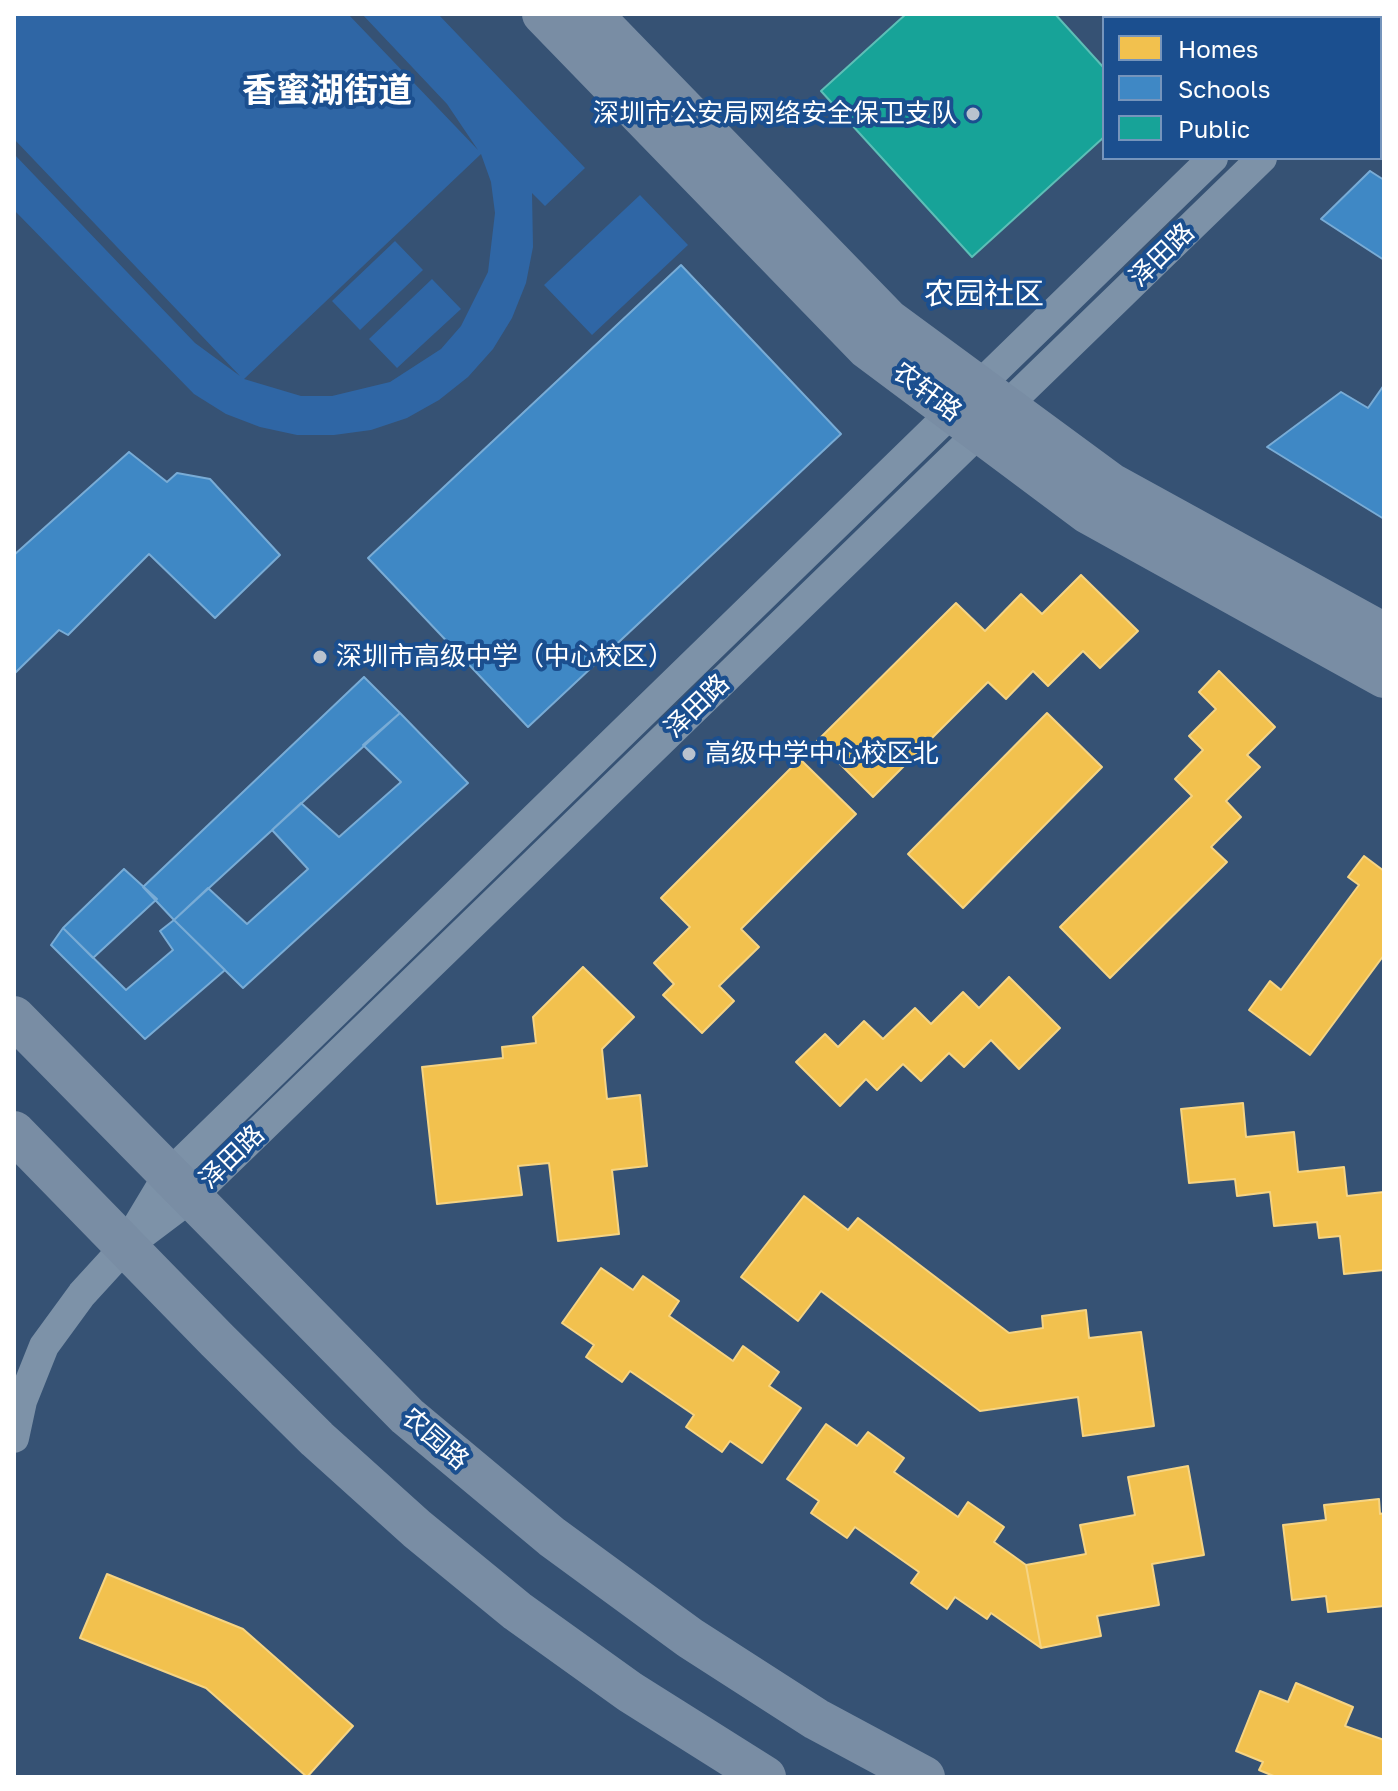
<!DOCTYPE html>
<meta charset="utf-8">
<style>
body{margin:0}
#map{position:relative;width:1398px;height:1791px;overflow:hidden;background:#365274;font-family:"Golos Text",sans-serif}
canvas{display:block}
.frame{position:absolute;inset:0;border:16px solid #fff;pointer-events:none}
.legend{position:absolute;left:1102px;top:16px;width:280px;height:144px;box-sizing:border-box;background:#1b4f8f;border:2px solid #7695bc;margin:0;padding:10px 14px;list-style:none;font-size:24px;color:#fff}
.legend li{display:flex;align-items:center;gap:16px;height:40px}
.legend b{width:40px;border:2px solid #7695bc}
</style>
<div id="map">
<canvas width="1398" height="1791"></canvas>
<div class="frame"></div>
<ul class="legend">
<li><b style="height:22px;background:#f2c14e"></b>Homes</li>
<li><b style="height:22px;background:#3f88c5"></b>Schools</li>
<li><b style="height:22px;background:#17a398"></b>Public</li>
</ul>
</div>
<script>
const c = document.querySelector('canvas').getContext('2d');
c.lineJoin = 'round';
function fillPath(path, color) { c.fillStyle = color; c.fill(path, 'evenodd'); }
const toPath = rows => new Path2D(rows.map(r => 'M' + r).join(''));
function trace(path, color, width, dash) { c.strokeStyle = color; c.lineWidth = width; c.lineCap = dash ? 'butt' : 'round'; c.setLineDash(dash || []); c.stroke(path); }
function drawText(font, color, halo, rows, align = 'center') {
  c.font = font + ' "Golos Text","Noto Sans SC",sans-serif'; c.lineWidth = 8; c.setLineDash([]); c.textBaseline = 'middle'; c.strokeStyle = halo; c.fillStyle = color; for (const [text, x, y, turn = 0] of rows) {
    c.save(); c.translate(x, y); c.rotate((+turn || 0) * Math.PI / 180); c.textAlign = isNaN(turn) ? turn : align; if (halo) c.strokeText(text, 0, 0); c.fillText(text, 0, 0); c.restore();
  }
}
fillPath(toPath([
 [14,14,348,14,478,150,447,104,362,14,438,14,585,168,545,206,532,193,533,247,526,283,512,318,493,349,468,377,439,400,407,418,371,430,334,435,297,435,260,427,226,414,194,394,14,210,14,154,195,343,240,376,14,139],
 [481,154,491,182,495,213,488,272,461,326,441,349,390,382,332,396,301,396,244,379],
 [640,195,688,245,592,335,544,285],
 [395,241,423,270,360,330,332,301],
 [432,279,461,309,397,368,369,339]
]), '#2f66a5');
const homes = toPath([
 [1081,575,1138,631,1100,668,1083,651,1048,686,1033,671,1006,699,988,682,873,797,817,741,956,603,985,631,1021,594,1042,614,1081,575],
 [1219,671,1275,727,1247,755,1260,767,1226,801,1241,817,1211,847,1227,862,1110,978,1060,927,1192,796,1175,779,1203,750,1189,736,1216,709,1199,692,1219,671],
 [1047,713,1102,767,963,908,908,854,1047,713],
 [800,759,856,814,741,929,759,947,719,986,734,1001,702,1033,663,995,674,984,654,963,690,927,661,898,800,759],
 [1364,856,1384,871,1384,955,1310,1055,1249,1010,1270,981,1281,990,1359,885,1348,877,1364,856],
 [583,967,634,1017,602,1049,607,1099,640,1095,647,1166,612,1170,619,1234,558,1241,549,1163,518,1166,522,1195,437,1204,422,1067,503,1058,502,1047,536,1043,533,1017,583,967],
 [1009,977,1060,1028,1019,1069,991,1040,964,1067,949,1053,921,1081,903,1064,877,1090,866,1079,840,1106,796,1062,825,1034,838,1047,864,1021,883,1039,915,1008,931,1024,963,992,979,1008,1009,977],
 [1243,1103,1246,1137,1294,1132,1298,1172,1344,1167,1347,1196,1384,1192,1384,1270,1344,1274,1340,1236,1319,1238,1317,1222,1274,1226,1270,1192,1237,1196,1235,1179,1189,1183,1181,1109,1243,1103],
 [804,1196,848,1230,858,1218,1009,1333,1043,1328,1042,1316,1086,1310,1089,1338,1141,1332,1154,1426,1083,1436,1078,1397,980,1411,821,1291,798,1321,741,1277,804,1196],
 [601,1268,633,1290,643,1276,679,1301,669,1316,733,1361,743,1346,779,1372,769,1386,801,1408,762,1463,730,1441,722,1452,686,1427,694,1415,630,1371,622,1382,586,1357,594,1345,562,1323,601,1268],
 [826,1424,857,1446,868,1432,904,1458,894,1472,958,1517,968,1502,1004,1527,994,1542,1026,1565,1041,1648,991,1613,987,1619,955,1597,947,1609,911,1583,919,1572,855,1527,847,1538,811,1513,819,1501,787,1479,826,1424],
 [1188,1466,1204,1555,1152,1564,1159,1605,1097,1616,1101,1636,1041,1648,1026,1565,1086,1554,1080,1525,1135,1515,1128,1477,1188,1466],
 [1379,1499,1380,1514,1384,1513,1384,1606,1328,1612,1326,1596,1292,1600,1283,1525,1326,1520,1324,1505,1379,1499],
 [107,1574,243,1629,353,1726,307,1777,206,1688,80,1638,107,1574],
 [1296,1683,1353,1707,1345,1726,1384,1740,1384,1777,1276,1777,1259,1770,1263,1762,1236,1751,1260,1691,1288,1702,1296,1683]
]);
fillPath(homes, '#f2c14e');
trace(homes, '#f6d483', 2);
const schools = toPath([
 [1370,171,1384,180,1384,260,1321,219,1370,171],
 [681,265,841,434,528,727,368,558,681,265],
 [1384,385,1384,519,1267,447,1341,392,1368,408,1384,385],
 [129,452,167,482,177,473,210,479,280,555,215,618,149,554,68,635,59,630,14,674,14,555,129,452],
 [364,677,400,713,174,920,143,887,364,677],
 [400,713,468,783,243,988,174,920,208,888,247,924,308,869,272,830,301,803,339,837,401,782,363,745,400,713],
 [124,869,157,899,93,958,63,928,124,869],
 [174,920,225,970,145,1039,51,945,63,928,126,990,173,950,160,931,174,920]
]);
fillPath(schools, '#3f88c5');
trace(schools, '#79acd6', 2);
const public = toPath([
 [906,14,1055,14,1104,68,1104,137,972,257,821,91,906,14]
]);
fillPath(public, '#17a398');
trace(public, '#5dbfb7', 2);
trace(toPath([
 [1357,18,1361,14],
 [1380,44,1384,40],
 [132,1235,168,1175,1213,158],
 [14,1438,22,1401,44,1346,82,1294,125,1247,190,1198,1262,158]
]), '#7d92a8', 30);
trace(toPath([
 [543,14,867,348,1088,513,1384,677],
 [591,14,888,320,1111,484,1384,634],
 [14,1017,407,1416,552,1537,690,1638,816,1719,924,1777],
 [14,1132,217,1340,317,1439,417,1529,517,1611,630,1692,765,1777]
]), '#798da4', 42);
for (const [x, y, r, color] of [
 [973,114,8,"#b9c2ce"],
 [320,657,8,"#b9c2ce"],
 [689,754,8,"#b9c2ce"]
]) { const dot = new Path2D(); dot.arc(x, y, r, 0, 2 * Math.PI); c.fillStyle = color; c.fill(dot); trace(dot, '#1b4f8f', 3); }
drawText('26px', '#fff', '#1b4f8f', [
 ["深圳市公安局网络安全保卫支队",957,114,"right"],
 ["深圳市高级中学（中心校区）",336,657],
 ["高级中学中心校区北",705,754]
], 'left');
drawText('26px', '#fff', '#1b4f8f', [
 ["泽田路",1162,255,-44],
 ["农轩路",927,392,37],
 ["泽田路",697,706,-44],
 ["泽田路",232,1157,-44],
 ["农园路",435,1439,41]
]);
drawText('30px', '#fff', '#1b4f8f', [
 ["农园社区",984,294]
]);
drawText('bold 34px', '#fff', '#1b4f8f', [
 ["香蜜湖街道",327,91]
]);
</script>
